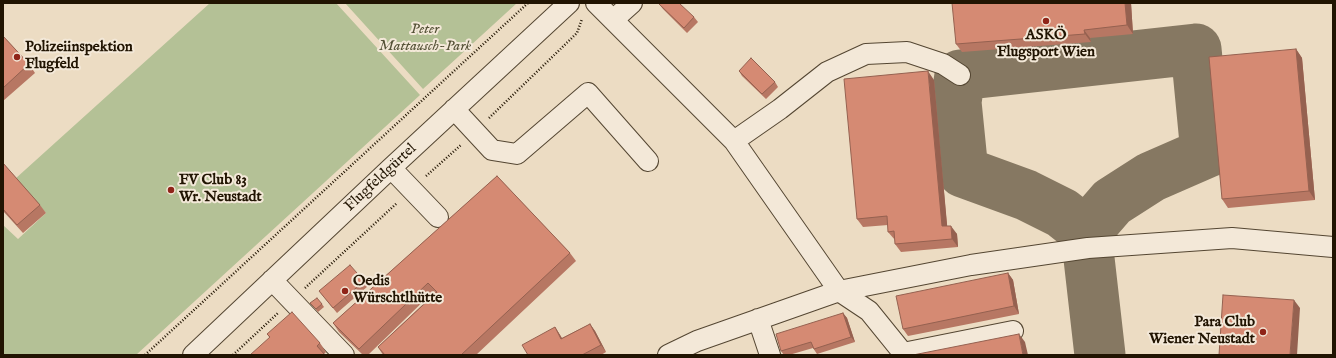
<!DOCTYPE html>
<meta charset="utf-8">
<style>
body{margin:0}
#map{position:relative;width:1336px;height:358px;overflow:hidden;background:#ecdcc3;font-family:"IM FELL English",serif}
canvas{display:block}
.frame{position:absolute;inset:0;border:4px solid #211402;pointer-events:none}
</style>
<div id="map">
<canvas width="1336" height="358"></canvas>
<div class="frame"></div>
</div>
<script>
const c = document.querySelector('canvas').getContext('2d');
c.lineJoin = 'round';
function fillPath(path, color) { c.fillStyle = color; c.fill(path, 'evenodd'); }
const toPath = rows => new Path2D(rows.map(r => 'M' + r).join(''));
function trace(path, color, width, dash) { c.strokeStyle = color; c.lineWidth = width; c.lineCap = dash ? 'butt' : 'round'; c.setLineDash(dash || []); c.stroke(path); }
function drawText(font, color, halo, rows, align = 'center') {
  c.font = font + ' "IM FELL English",serif'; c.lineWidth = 4; c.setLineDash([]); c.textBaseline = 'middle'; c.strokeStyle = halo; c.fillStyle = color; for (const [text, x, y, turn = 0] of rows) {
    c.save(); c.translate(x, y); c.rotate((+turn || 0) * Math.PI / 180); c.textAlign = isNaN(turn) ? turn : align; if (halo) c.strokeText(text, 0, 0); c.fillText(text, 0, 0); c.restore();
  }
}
fillPath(toPath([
 [210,3,336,3,420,95,136,355,3,355,3,225,18,239,46,213,15,179],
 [345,3,517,3,423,89]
]), '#b4c196');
trace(toPath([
 [1086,232,1112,202,1151,177,1206,153,1196,49,960,75,956,102,963,172,1026,195,1062,213,1086,232,1100,355]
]), '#867862', 51);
const minor = toPath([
 [596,3,734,141,839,291,697,341,668,355],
 [613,20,632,3],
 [454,109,492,150,517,154,588,93,648,161],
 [734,141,780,109,827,72,866,54,907,52,943,64,960,75],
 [391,168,438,217],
 [272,280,344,355],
 [758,319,770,355],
 [1013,331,903,353,869,311,839,291,971,265,1088,248,1232,238,1333,247],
 [193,355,391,168,569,3]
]);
trace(minor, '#544632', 22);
trace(toPath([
 [489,118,577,33,582,19],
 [426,176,461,145],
 [305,288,397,203],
 [145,355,528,3],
 [233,355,278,313]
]), '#211402', 2.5, [1, 2]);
trace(minor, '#f3e8d8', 20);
fillPath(toPath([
 [1131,3,1133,34,1090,38,1091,42,962,52,956,44],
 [659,4,694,17,698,22,687,33,663,9],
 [3,36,29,64,35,73,3,101],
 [1296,49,1302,58,1315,200,1228,208,1222,199],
 [739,71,775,82,778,87,766,99,742,76],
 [934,80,947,226,957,234,958,247,901,252,895,244,895,240,888,232,888,225,863,227,857,219],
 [3,163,40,205,46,213,23,233,3,211],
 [497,176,570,253,576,261,476,355,383,355,378,347,435,293,434,291,368,355,363,355,339,332,333,323],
 [1008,273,1013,280,1019,314,908,336,903,329],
 [364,281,368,286,337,313,319,291],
 [310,303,322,304,324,307,318,312],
 [843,313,847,318,855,342,817,354,813,348,789,355,784,355,781,351],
 [590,324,595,331,606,352,601,355,528,355,555,327,562,338],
 [267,334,320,343,326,352,324,354,269,337]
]), '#b77763');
fillPath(toPath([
 [1125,3,1131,3,1133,34,1127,25],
 [1084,30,1090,38,1091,42,1085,34],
 [1296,49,1302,58,1315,200,1309,191],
 [928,71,934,80,948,235,942,226],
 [951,226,957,234,958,247,952,239],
 [1008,273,1013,280,1019,314,1014,306],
 [1294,300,1300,308,1297,355,1290,355],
 [843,313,847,318,855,342,851,337],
 [590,324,595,331,606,352,601,345],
 [555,327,560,335,566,346,561,339],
 [1019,334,1025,342,1028,355,1023,355]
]), '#956150');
const building = toPath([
 [660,3,679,3,694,17,684,28,659,4,660,3],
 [952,3,1125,3,1127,25,1084,30,1085,34,956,44,952,3],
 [3,36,29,64,3,88,3,36],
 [1296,49,1309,191,1222,199,1209,57,1296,49],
 [751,58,775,82,762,94,739,71,751,58],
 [928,71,942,226,951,226,952,239,895,244,894,231,888,232,887,216,857,219,844,79,928,71],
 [3,163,40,205,17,225,3,209,3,163],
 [497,176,570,253,461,355,385,355,378,347,437,292,428,283,359,349,333,323,497,176],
 [350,265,364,281,333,308,319,291,350,265],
 [1008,273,1014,306,903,329,896,296,1008,273],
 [1223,295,1294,300,1290,355,1219,355,1223,295],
 [317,298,322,304,316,309,310,303,317,298],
 [292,312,320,343,317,346,325,355,250,355,270,337,267,334,292,312],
 [843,313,851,337,814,349,811,342,781,351,776,334,843,313],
 [590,324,601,345,582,355,528,355,522,345,555,327,561,339,590,324],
 [1019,334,1023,355,913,355,1019,334]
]);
fillPath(building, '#d58a73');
trace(building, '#956150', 1);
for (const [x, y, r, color] of [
 [1046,21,4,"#8f2418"],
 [17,57,4,"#8f2418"],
 [171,190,4,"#8f2418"],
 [345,291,4,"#8f2418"],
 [1263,332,4,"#8f2418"]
]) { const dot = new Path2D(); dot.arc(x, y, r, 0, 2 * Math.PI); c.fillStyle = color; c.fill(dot); trace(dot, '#f3e8d8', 1.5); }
drawText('italic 15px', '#545136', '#f3e8d8', [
 ["Peter",425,30],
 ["Mattausch-Park",425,47]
]);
drawText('bold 15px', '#211402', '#f3e8d8', [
 ["ASKÖ",1046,36,"center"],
 ["Flugsport Wien",1046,53,"center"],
 ["Polizeiinspektion",25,48],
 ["Flugfeld",25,65],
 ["FV Club 83",179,181],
 ["Wr. Neustadt",179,198],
 ["Oedis",353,282],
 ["Würschtlhütte",353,299],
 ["Para Club",1255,323,"right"],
 ["Wiener Neustadt",1255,340,"right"]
], 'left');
drawText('15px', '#211402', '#f3e8d8', [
 ["Flugfeldgürtel",381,178,-43]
]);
</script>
